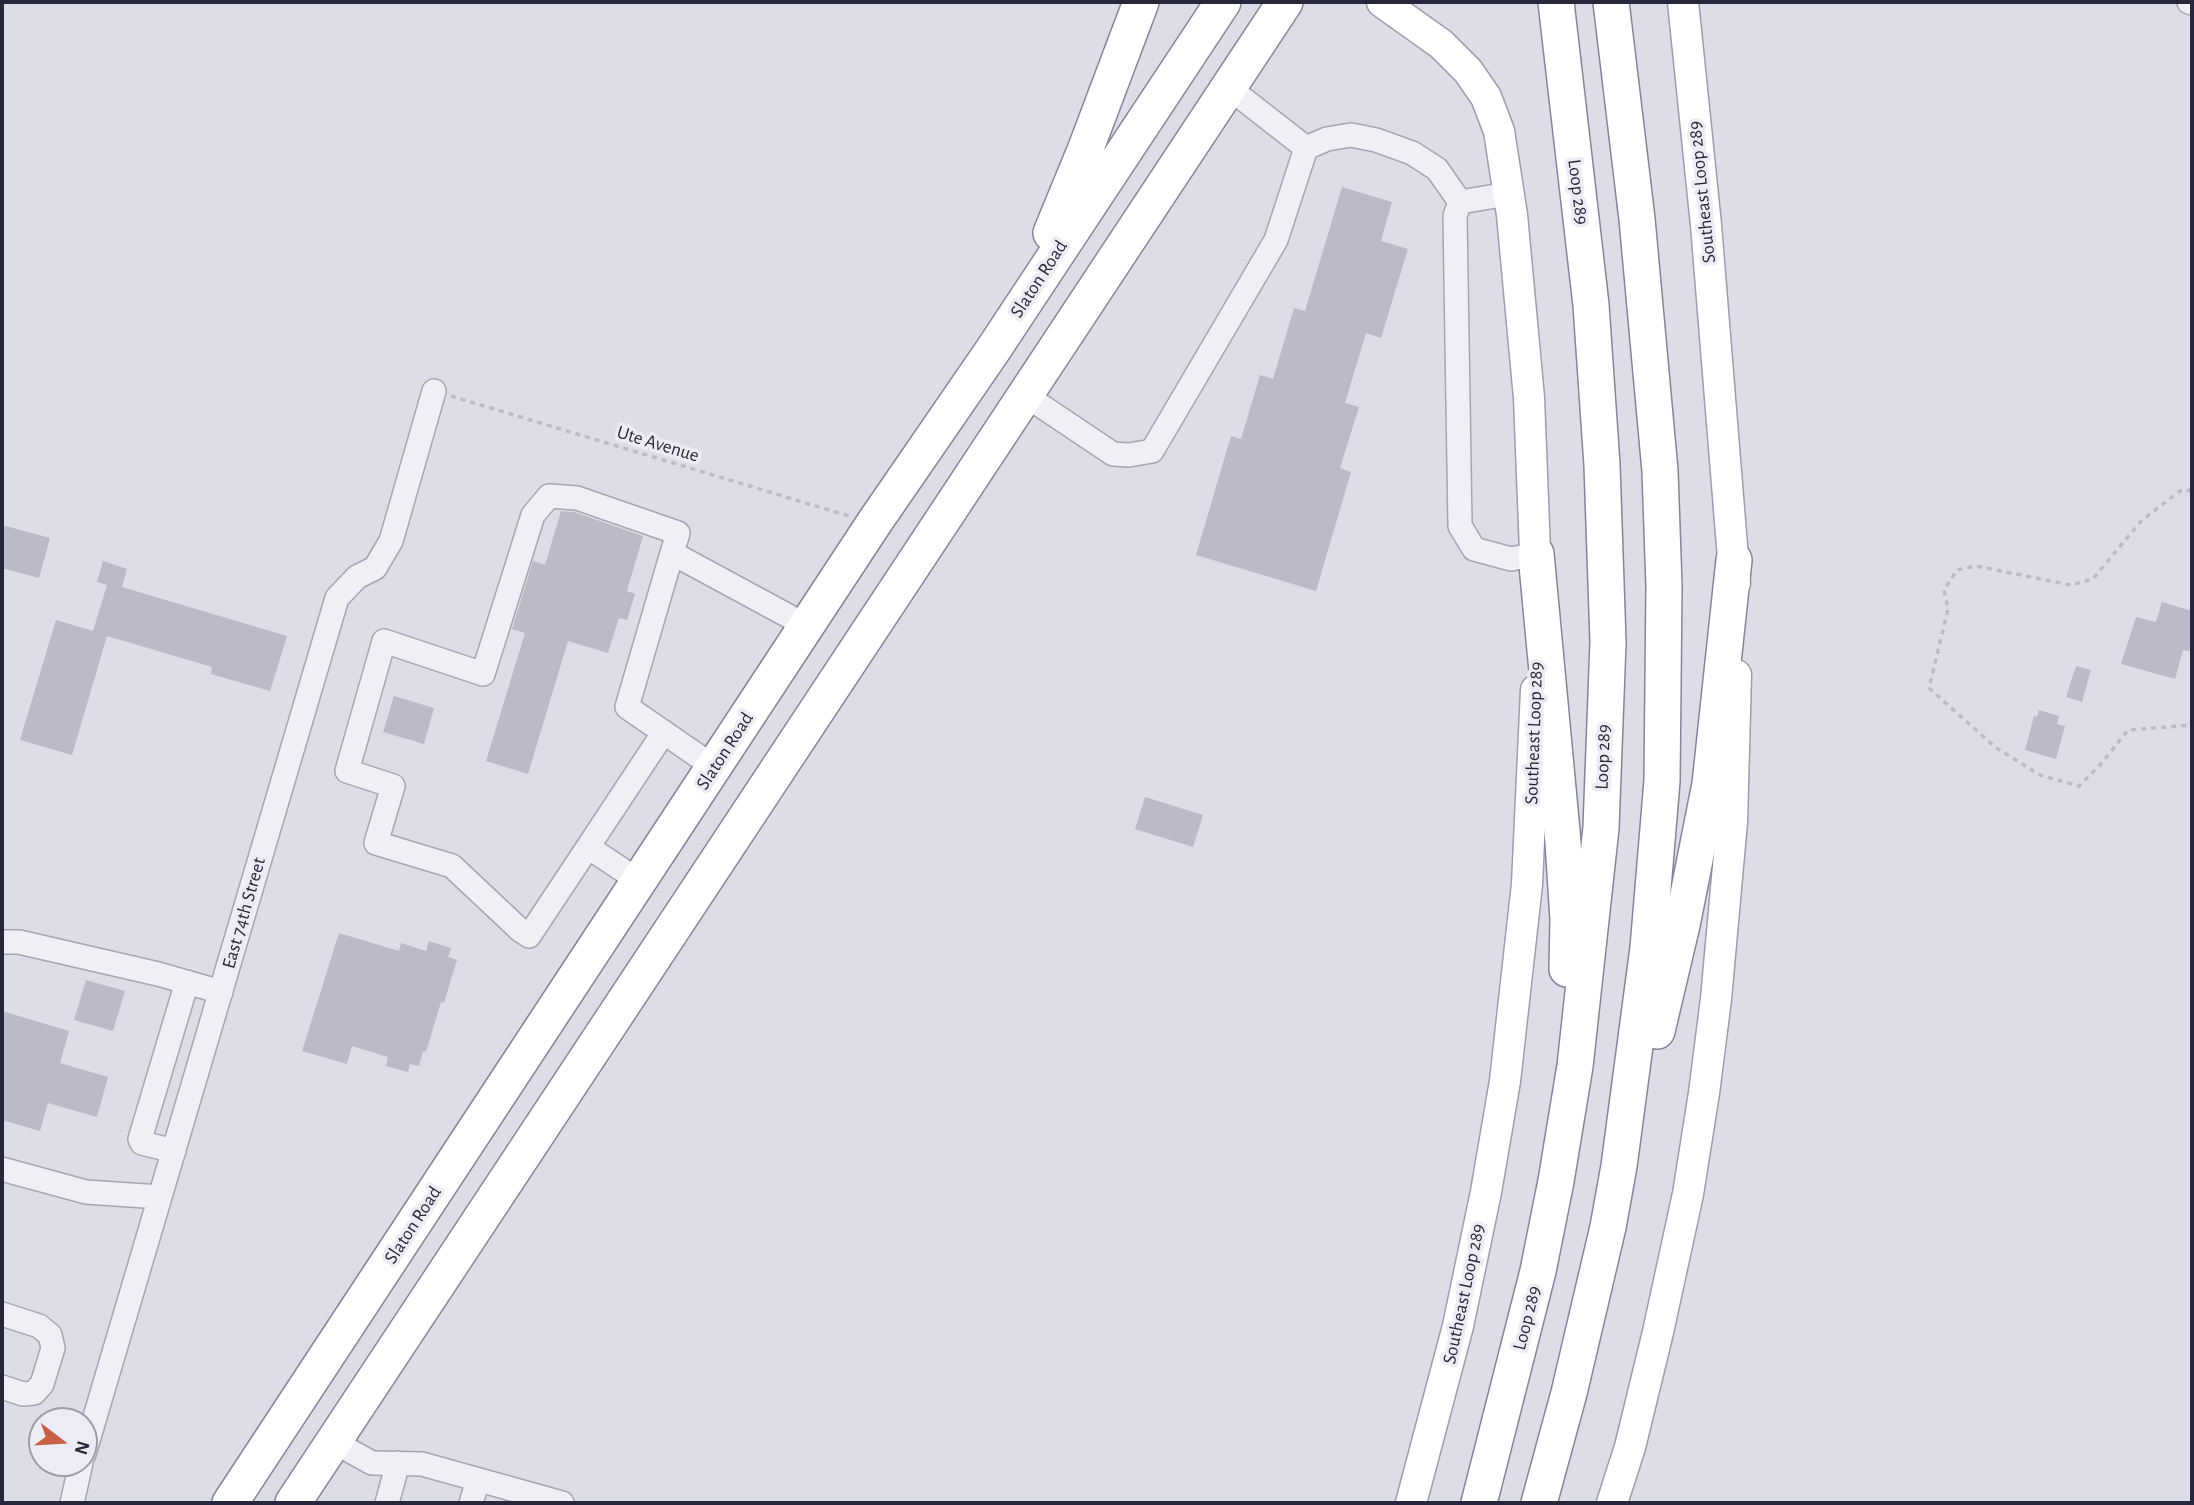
<!DOCTYPE html>
<style>
body{margin:0}
#map{position:relative;width:2194px;height:1505px;overflow:hidden;background:#dcdde6;font-family:"Alegreya Sans",sans-serif}
canvas{display:block}
.frame{position:absolute;inset:0;border:4px solid #27273c;pointer-events:none}
.north{position:absolute;left:28px;top:1407px;width:70px;height:70px;box-sizing:border-box;background:#ececf4;border:2px solid #9d9daa;border-radius:50%;rotate:107deg;font-size:19px;font-weight:700;line-height:28px;text-align:center;color:#27273c}
.north::after{content:'';display:block;margin:auto;width:24px;height:32px;background:#c96043;clip-path:polygon(50% 0,100% 100%,50% 72%,0 100%)}
</style>
<div id="map">
<canvas width="2194" height="1505"></canvas>
<div class="frame"></div>
<div class="north">N</div>
</div>
<script>
const c = document.querySelector('canvas').getContext('2d');
c.lineJoin = 'round';
function fillPath(path, color) { c.fillStyle = color; c.fill(path, 'evenodd'); }
const toPath = rows => new Path2D(rows.map(r => 'M' + r).join(''));
function trace(path, color, width, dash) { c.strokeStyle = color; c.lineWidth = width; c.lineCap = dash ? 'butt' : 'round'; c.setLineDash(dash || []); c.stroke(path); }
function drawText(font, color, halo, rows, align = 'center') {
  c.font = font + ' "Alegreya Sans",sans-serif'; c.lineWidth = 7; c.setLineDash([]); c.textBaseline = 'middle'; c.strokeStyle = halo; c.fillStyle = color; for (const [text, x, y, turn = 0] of rows) {
    c.save(); c.translate(x, y); c.rotate((+turn || 0) * Math.PI / 180); c.textAlign = isNaN(turn) ? turn : align; if (halo) c.strokeText(text, 0, 0); c.fillText(text, 0, 0); c.restore();
  }
}
fillPath(toPath([
 [1342,187,1392,202,1381,241,1408,249,1381,338,1366,333,1345,403,1359,407,1340,468,1351,472,1316,591,1196,555,1231,436,1241,439,1260,375,1273,379,1294,308,1305,311],
 [561,511,574,512,643,536,627,591,635,594,627,620,619,618,608,653,568,641,528,774,486,761,525,633,512,629,533,561,545,565],
 [2,525,50,538,39,578,2,568],
 [103,561,127,569,122,587,287,636,270,691,211,674,212,667,107,636,72,755,20,740,56,620,93,631,107,585,97,582],
 [2162,602,2192,611,2192,639,2189,651,2183,650,2175,679,2121,664,2136,617,2156,622],
 [2076,666,2091,670,2082,702,2066,697],
 [394,696,434,708,424,744,383,732],
 [2039,710,2059,716,2057,724,2065,726,2056,759,2025,750,2034,716,2037,717],
 [1145,797,1203,815,1193,847,1135,829],
 [339,933,399,951,401,943,426,951,429,941,451,948,448,957,457,960,444,1003,441,1002,426,1052,423,1051,419,1066,410,1064,408,1072,386,1066,388,1057,352,1046,347,1064,302,1051],
 [86,980,125,991,113,1031,74,1020],
 [2,1011,69,1031,60,1063,108,1077,97,1117,48,1103,40,1131,2,1120]
]), '#babac9');
const minor = toPath([
 [2189,2,2192,3],
 [1228,87,1306,148],
 [1508,194,1460,202,1455,216,1460,526,1474,549,1511,559,1536,554],
 [1025,395,1113,454,1129,455,1152,451,1276,240,1306,148,1327,139,1351,135,1376,140,1412,153,1437,169,1460,202],
 [672,553,627,707,714,767],
 [588,847,664,732],
 [639,881,588,847,529,936,520,930,452,866,376,843,393,786,347,771,384,641,483,674,533,515,549,496,577,498,678,533,672,553,807,626],
 [2,942,19,942,158,974,221,992],
 [174,1151,142,1143,140,1139,187,982],
 [2,1169,86,1192,160,1197],
 [2,1314,39,1326,50,1335,53,1348,42,1384,34,1393,23,1394,2,1387],
 [334,1442,372,1463,422,1464,562,1503],
 [84,1454,337,598,357,577,375,568,391,541,434,391],
 [72,1503,81,1463],
 [387,1503,398,1463],
 [471,1503,478,1480]
]);
const major = toPath([
 [1382,2,1441,44,1468,71,1486,97,1499,131,1512,215,1529,398,1536,577],
 [1683,2,1706,225,1735,583],
 [1411,1503,1458,1326,1486,1192,1505,1081,1527,884,1536,690],
 [1612,1503,1630,1447,1658,1332,1688,1194,1704,1093,1716,999,1732,822,1736,675]
]);
const highway = toPath([
 [1051,233,1086,148,1141,2],
 [1536,554,1563,842,1568,920,1567,969],
 [1657,1031,1682,925,1710,784,1734,560],
 [230,1503,874,523,993,350,1223,2],
 [293,1503,1285,2],
 [1479,1503,1538,1271,1556,1181,1575,1066,1601,828,1608,642,1602,465,1591,305,1556,2],
 [1539,1503,1569,1393,1608,1227,1619,1166,1648,948,1662,781,1664,586,1660,471,1637,219,1611,2]
]);
trace(minor, '#a6a6b3', 26);
trace(major, '#9c9db1', 33);
trace(highway, '#84859c', 38);
trace(toPath([
 [451,396,849,516],
 [2192,490,2180,491,2142,520,2093,579,2071,585,1976,566,1957,570,1944,590,1948,609,1929,688,1995,747,2040,775,2079,786,2101,764,2128,730,2192,725]
]), '#bbbbc5', 3.5, [5, 5]);
trace(minor, '#efeff5', 23);
trace(major, '#fff', 30);
trace(highway, '#fff', 35);
drawText('19px', '#27273c', '#ececf4', [
 ["Loop 289",1578,192,83],
 ["Southeast Loop 289",1702,192,-96],
 ["Slaton Road",1039,279,-57],
 ["Ute Avenue",658,444,17],
 ["Southeast Loop 289",1534,733,-88],
 ["Slaton Road",725,751,-57],
 ["Loop 289",1603,757,-88],
 ["East 74th Street",244,913,-74],
 ["Slaton Road",413,1225,-57],
 ["Southeast Loop 289",1464,1294,-78],
 ["Loop 289",1527,1318,-76]
]);
</script>
